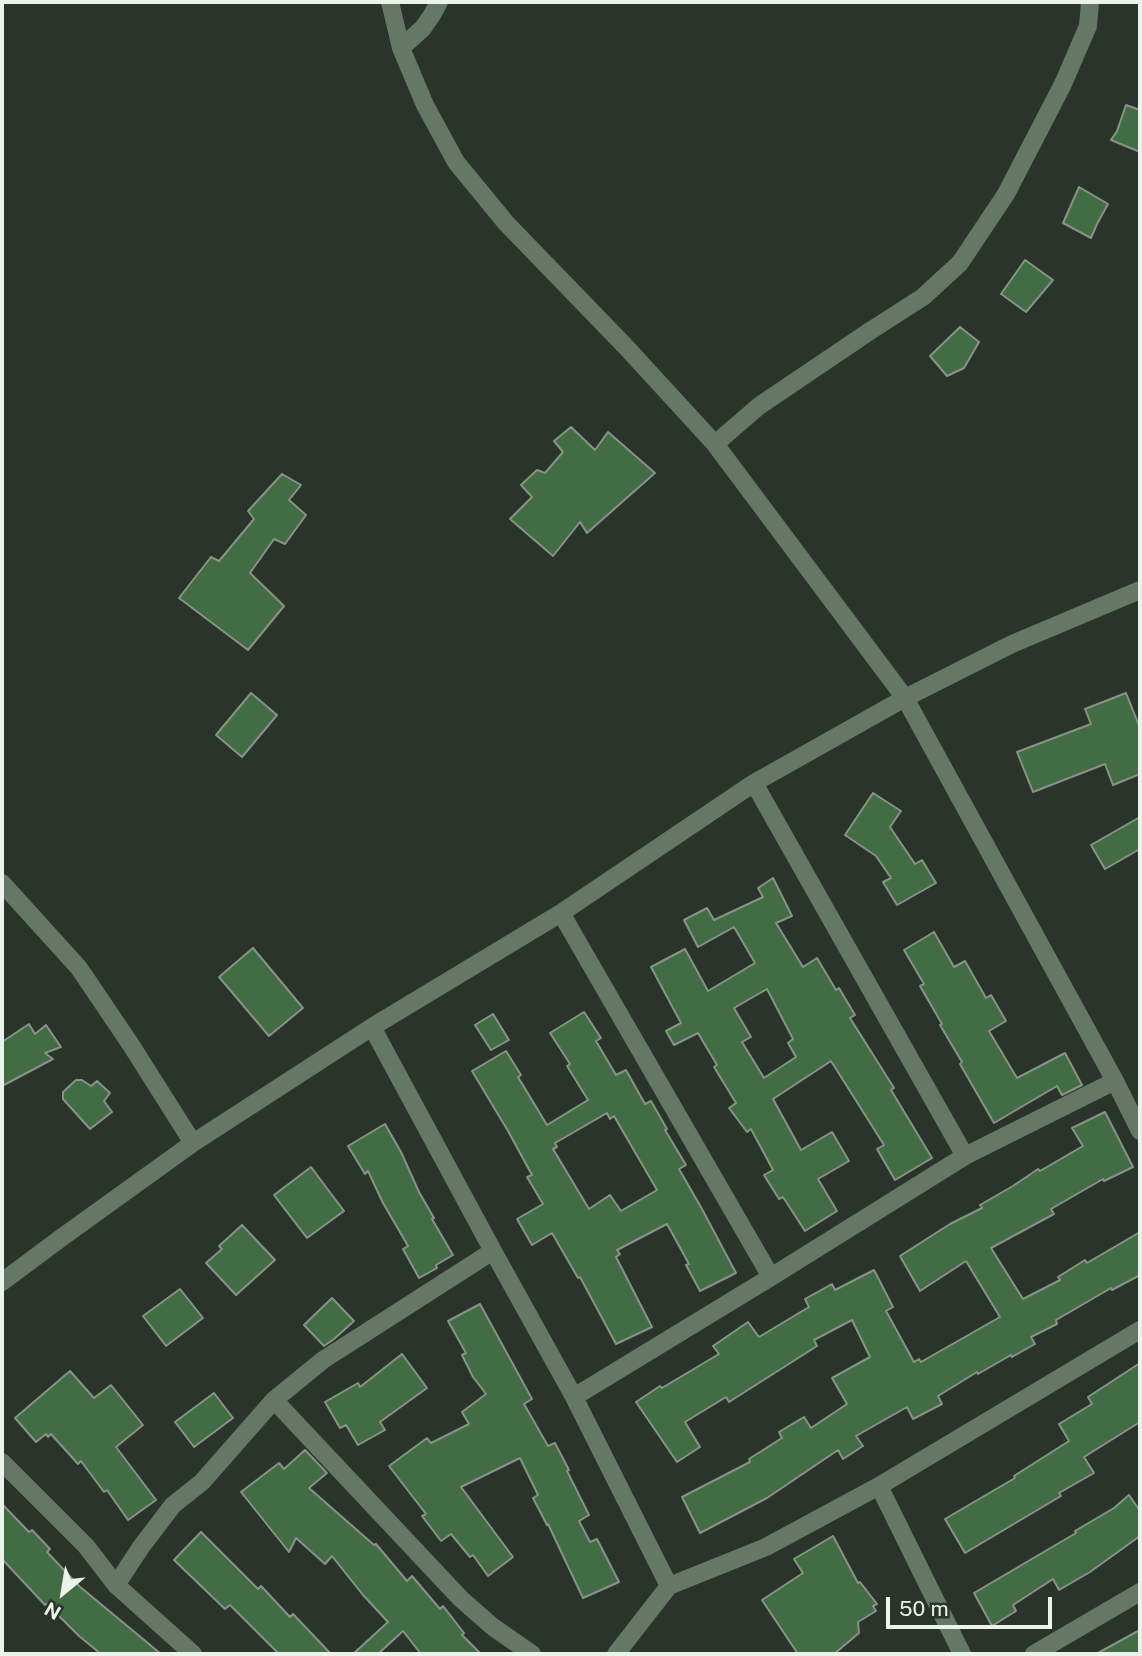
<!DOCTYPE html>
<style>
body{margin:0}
#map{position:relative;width:1142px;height:1656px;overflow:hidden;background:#2a342a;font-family:"Public Sans",sans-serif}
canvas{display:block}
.frame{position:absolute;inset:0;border:4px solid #ecf3ec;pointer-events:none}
.north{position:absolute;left:28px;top:1558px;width:70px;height:70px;-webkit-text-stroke:5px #2a342a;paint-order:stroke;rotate:210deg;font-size:19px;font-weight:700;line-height:28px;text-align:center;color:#ecf3ec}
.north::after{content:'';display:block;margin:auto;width:24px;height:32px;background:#ecf3ec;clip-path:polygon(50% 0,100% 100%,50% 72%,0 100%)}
.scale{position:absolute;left:886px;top:1597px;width:166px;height:32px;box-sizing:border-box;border:4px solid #ecf3ec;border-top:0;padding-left:9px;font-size:21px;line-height:24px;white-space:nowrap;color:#ecf3ec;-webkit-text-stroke:5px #2a342a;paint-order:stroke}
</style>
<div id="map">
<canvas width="1142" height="1656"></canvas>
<div class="frame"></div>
<div class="north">N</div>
<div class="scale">50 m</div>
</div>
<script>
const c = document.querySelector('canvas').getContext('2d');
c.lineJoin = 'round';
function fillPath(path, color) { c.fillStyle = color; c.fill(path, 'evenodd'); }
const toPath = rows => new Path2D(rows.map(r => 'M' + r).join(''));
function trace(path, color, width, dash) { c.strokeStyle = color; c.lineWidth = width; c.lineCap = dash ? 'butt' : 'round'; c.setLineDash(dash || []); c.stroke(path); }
const building = toPath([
 [1126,105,1140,110,1140,152,1111,140,1117,131,1126,105],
 [1079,187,1108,204,1097,224,1091,238,1063,223,1079,187],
 [1025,260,1053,280,1026,312,1001,294,1025,260],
 [960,327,979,342,964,368,947,376,930,356,960,327],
 [571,427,595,450,608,432,655,473,587,533,580,522,553,556,510,519,532,497,521,485,537,470,545,473,563,452,554,441,571,427],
 [282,474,301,485,289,500,306,515,285,544,274,539,250,573,284,606,248,650,179,598,211,557,219,561,254,519,248,511,282,474],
 [251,693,277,715,242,757,216,735,251,693],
 [1126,693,1140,728,1140,774,1113,785,1105,764,1033,792,1017,752,1091,724,1085,709,1126,693],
 [873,793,901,811,890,827,915,864,922,860,936,883,897,905,883,882,891,878,876,856,845,835,873,793],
 [1140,817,1140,849,1105,869,1091,845,1140,817],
 [773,878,792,916,776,923,803,967,817,958,836,990,839,988,855,1015,850,1018,894,1088,891,1090,932,1158,895,1180,877,1149,884,1145,831,1061,773,1099,801,1150,832,1132,849,1161,818,1179,837,1211,805,1231,783,1197,779,1199,764,1175,773,1170,751,1129,747,1132,729,1108,736,1103,714,1067,717,1065,698,1033,674,1045,666,1031,681,1023,651,967,685,949,708,991,755,963,734,927,698,947,684,920,707,908,714,920,763,897,758,888,773,878],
 [767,989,793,1039,788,1043,796,1057,764,1078,742,1042,751,1037,734,1008,767,989],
 [934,932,954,967,965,961,986,998,991,995,1006,1021,989,1031,1017,1078,1065,1053,1082,1085,1062,1095,1057,1086,994,1123,960,1064,962,1062,940,1025,942,1024,920,986,924,984,904,950,934,932],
 [253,948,303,1008,269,1036,219,977,253,948],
 [584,1012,601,1038,596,1041,616,1075,626,1070,645,1104,651,1101,667,1129,665,1130,686,1165,679,1169,702,1209,736,1273,700,1291,686,1265,689,1264,667,1224,617,1250,620,1254,616,1257,652,1327,616,1344,580,1277,578,1278,552,1233,532,1245,517,1219,543,1204,527,1177,532,1175,508,1131,472,1071,506,1051,521,1075,518,1077,547,1125,588,1100,567,1066,570,1064,550,1033,584,1012],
 [607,1113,610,1119,614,1116,657,1190,621,1211,610,1195,589,1209,553,1149,557,1147,555,1143,607,1113],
 [493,1014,509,1040,491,1050,475,1025,493,1014],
 [29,1024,35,1034,46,1025,61,1047,45,1053,53,1059,2,1086,2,1042,29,1024],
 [76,1080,82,1080,91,1086,97,1081,110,1093,104,1101,112,1112,90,1129,63,1099,63,1092,76,1080],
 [1105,1112,1133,1167,1104,1181,1103,1179,1051,1209,1054,1214,991,1248,1023,1299,1060,1280,1058,1277,1085,1260,1087,1263,1140,1232,1140,1275,1112,1290,1111,1288,1056,1320,1057,1324,1031,1337,1035,1344,1012,1357,1011,1355,978,1374,977,1372,938,1396,942,1404,913,1419,907,1407,856,1436,863,1446,843,1459,838,1450,767,1498,700,1533,682,1497,750,1462,749,1459,782,1438,779,1432,804,1417,811,1428,847,1404,832,1378,870,1357,852,1320,814,1340,817,1346,729,1402,726,1397,685,1422,700,1447,677,1462,636,1402,660,1386,662,1388,719,1354,713,1346,748,1322,759,1337,809,1307,805,1299,832,1284,835,1290,874,1270,893,1307,886,1311,914,1362,919,1359,921,1362,1000,1317,966,1261,920,1291,900,1256,950,1224,982,1208,980,1205,1013,1186,1038,1169,1040,1171,1083,1146,1072,1128,1105,1112],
 [385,1124,401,1152,419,1192,434,1218,432,1219,453,1255,436,1265,437,1268,419,1278,403,1249,408,1246,383,1203,368,1171,365,1174,348,1146,385,1124],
 [311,1167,344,1211,307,1238,274,1195,311,1167],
 [242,1225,275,1260,236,1295,206,1263,222,1249,219,1246,242,1225],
 [180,1289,203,1318,166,1346,143,1316,180,1289],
 [332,1298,354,1321,334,1339,324,1346,304,1325,332,1298],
 [480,1304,532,1399,524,1404,548,1446,555,1443,569,1470,567,1471,589,1515,579,1521,590,1542,597,1539,619,1582,583,1598,548,1524,547,1525,533,1498,538,1495,520,1458,461,1487,513,1557,488,1576,473,1555,470,1557,451,1534,441,1541,422,1516,426,1514,389,1466,427,1438,431,1443,469,1424,462,1412,486,1394,473,1377,462,1355,466,1353,448,1321,480,1304],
 [402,1354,427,1388,380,1422,385,1430,358,1445,346,1425,340,1428,325,1402,358,1383,360,1387,402,1354],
 [1140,1363,1140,1422,1084,1457,1094,1473,1059,1493,1061,1496,965,1553,945,1519,1015,1478,1014,1476,1069,1441,1059,1424,1092,1404,1088,1397,1140,1363],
 [70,1371,94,1398,111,1385,143,1425,116,1447,156,1500,128,1520,107,1490,104,1492,81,1461,78,1464,51,1434,48,1437,46,1434,36,1442,15,1418,70,1371],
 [214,1393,233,1418,194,1447,175,1422,214,1393],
 [305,1450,327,1473,309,1488,374,1545,376,1544,407,1581,412,1576,440,1609,443,1606,464,1633,462,1635,481,1654,421,1654,403,1631,378,1654,353,1654,388,1622,363,1595,332,1556,325,1564,296,1538,289,1552,241,1492,279,1463,284,1469,305,1450],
 [1129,1495,1140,1511,1140,1536,1090,1572,1059,1590,1053,1579,1013,1605,1016,1611,992,1626,974,1593,1076,1533,1075,1531,1114,1508,1129,1495],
 [2,1504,29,1532,32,1530,50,1549,47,1552,79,1586,161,1654,101,1654,79,1636,47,1604,45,1605,2,1559,2,1504],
 [201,1532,258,1589,261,1586,290,1617,293,1614,331,1654,279,1654,230,1605,225,1609,174,1560,201,1532],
 [833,1536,858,1583,860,1582,877,1604,873,1606,876,1611,858,1622,859,1633,834,1654,798,1654,762,1600,803,1573,794,1559,833,1536],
 [1140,1630,1140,1654,1096,1654,1140,1630]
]);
fillPath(building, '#426c44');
trace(building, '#879387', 2);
trace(toPath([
 [390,2,401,48,425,105,456,162,506,223,626,347,715,444,905,698,1115,1081,1140,1131],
 [401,48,423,28,432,15,439,2],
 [715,444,759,406,870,331,923,297,960,263,1006,194,1063,84,1088,26,1090,2],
 [754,783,965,1156],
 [2,883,79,968,131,1045,193,1143],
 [561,913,771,1277],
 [372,1027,493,1251,574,1397,669,1586],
 [2,1282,61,1238,193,1143,372,1027,561,913,754,783,905,698,1012,644,1140,590],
 [574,1397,771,1277,965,1156,1115,1081],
 [274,1400,461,1599,493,1627,532,1654],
 [2,1462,86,1546,116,1585,193,1654],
 [879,1486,962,1654],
 [116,1585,141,1547,173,1505,202,1482,274,1400,323,1360,493,1251],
 [616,1654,669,1586,766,1547,879,1486,1140,1330],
 [1034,1654,1140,1592]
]), '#657765', 18);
</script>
